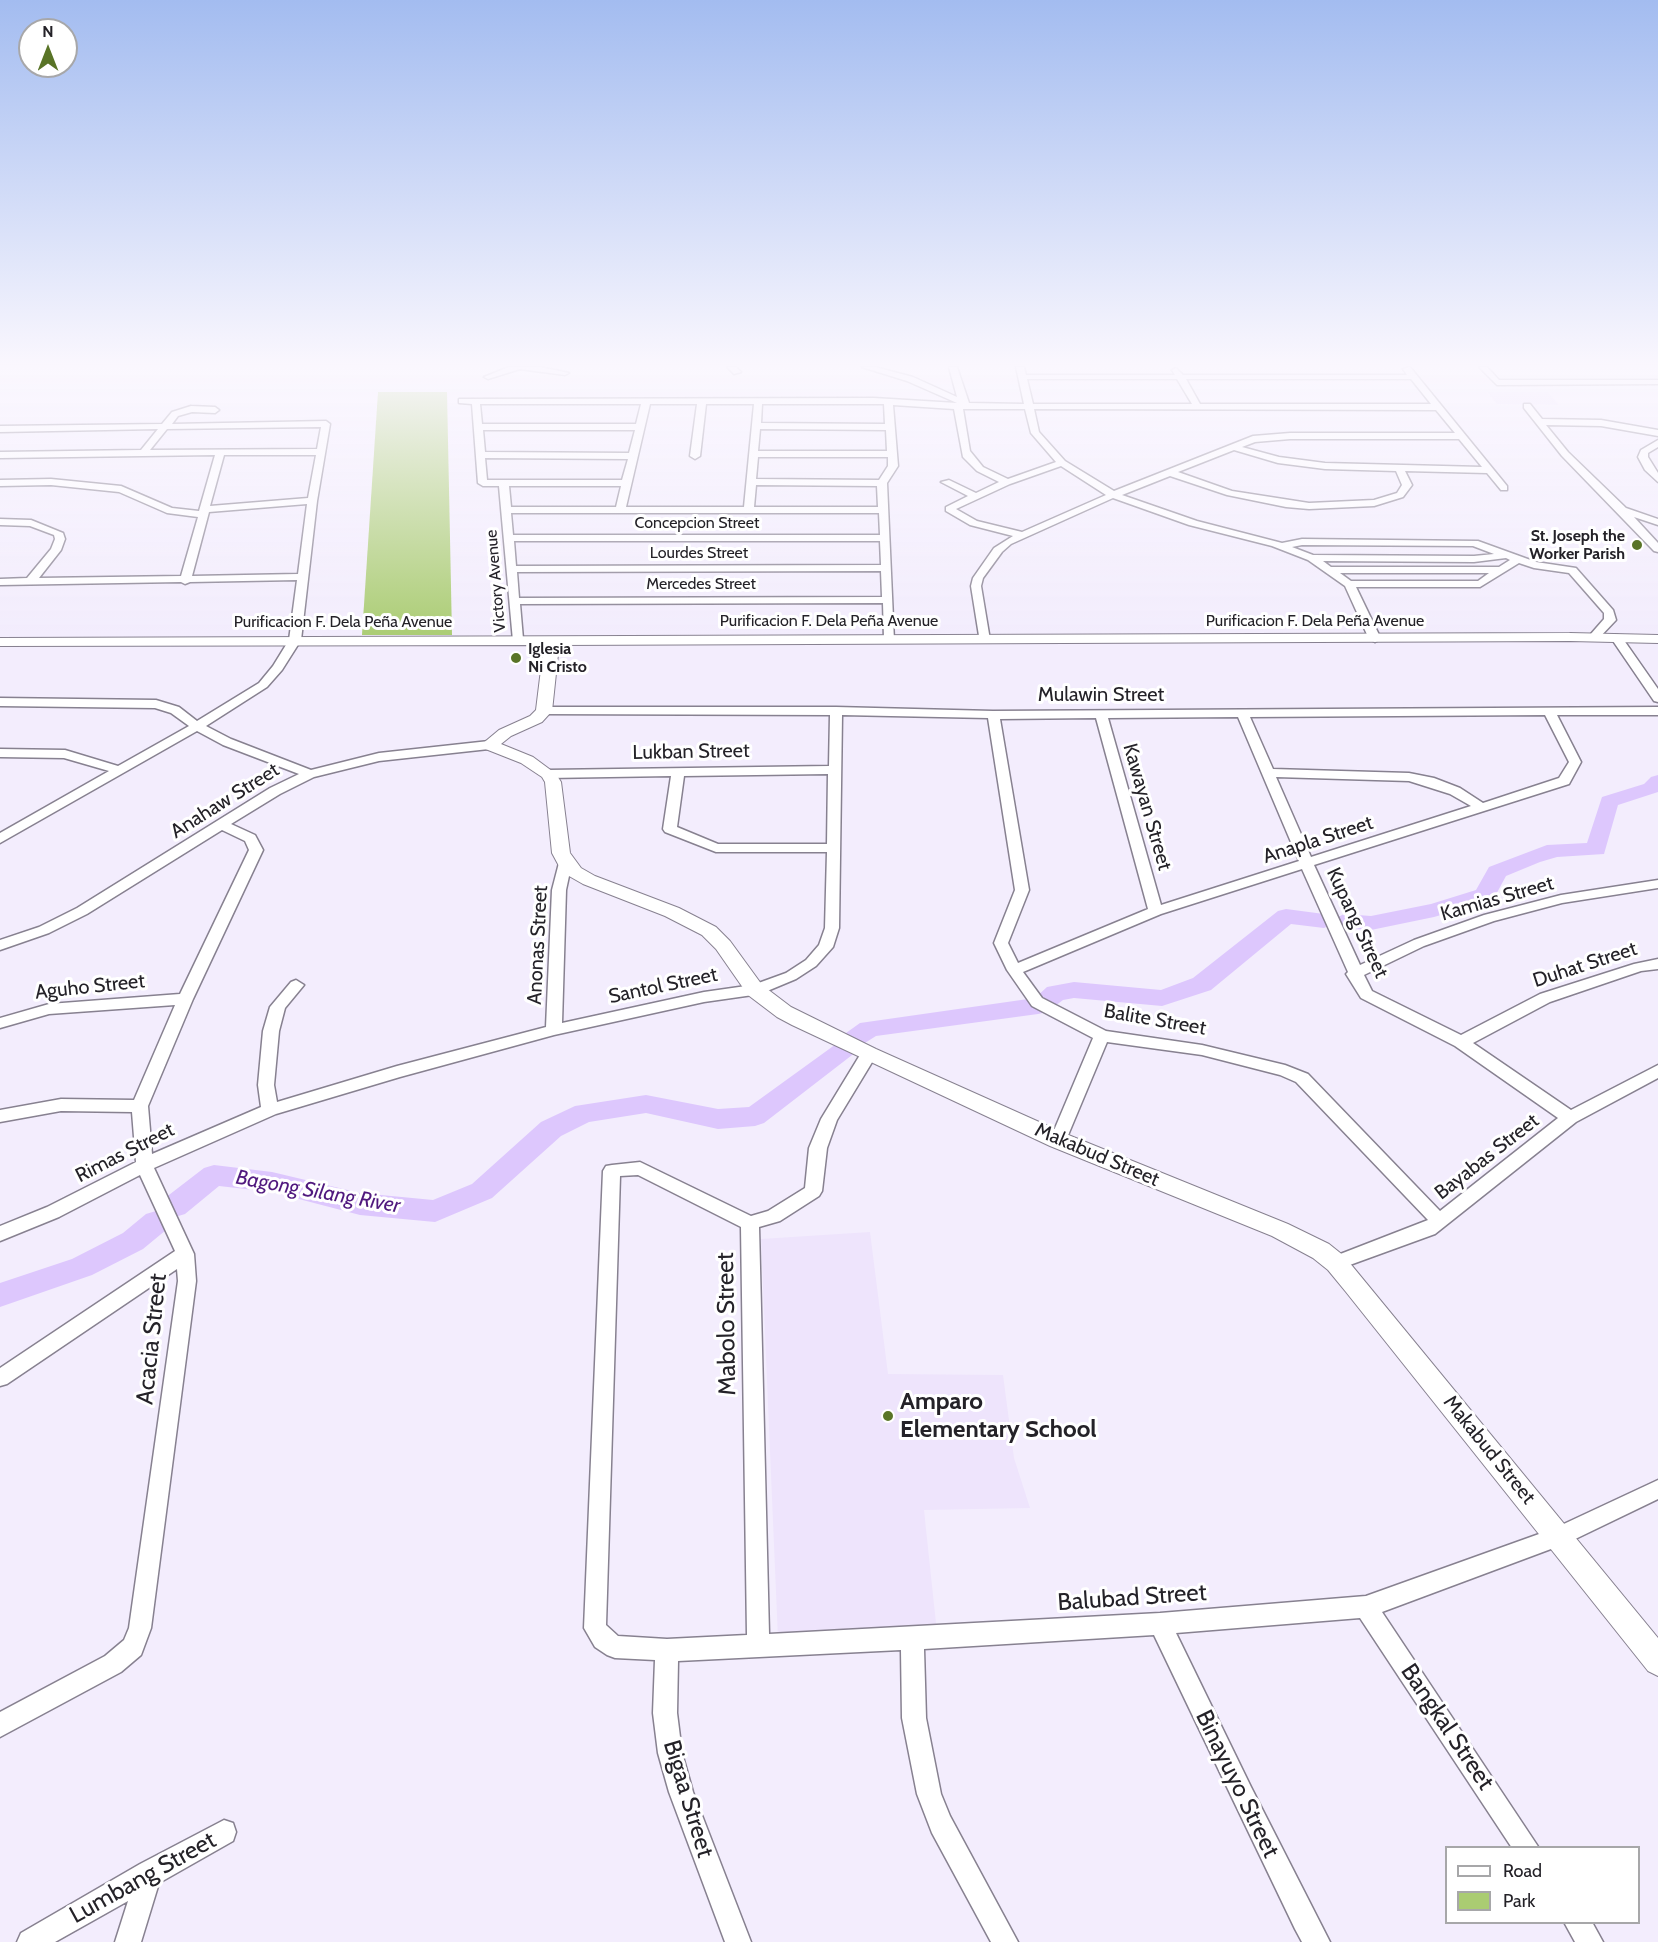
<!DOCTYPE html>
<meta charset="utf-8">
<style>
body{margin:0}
#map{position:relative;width:1658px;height:1942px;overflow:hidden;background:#f3edfd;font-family:Cabin,sans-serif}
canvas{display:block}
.legend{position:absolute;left:1445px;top:1846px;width:195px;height:78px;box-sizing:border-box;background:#fff;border:2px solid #a7a7a9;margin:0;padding:8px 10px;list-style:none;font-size:18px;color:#242228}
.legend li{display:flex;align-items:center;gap:12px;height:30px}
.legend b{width:30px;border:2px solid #a7a7a9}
.north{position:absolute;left:18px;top:18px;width:60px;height:60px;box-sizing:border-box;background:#fff;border:2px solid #a7a7a9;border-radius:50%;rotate:0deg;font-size:16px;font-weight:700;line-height:24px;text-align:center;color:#242228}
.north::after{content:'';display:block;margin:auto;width:21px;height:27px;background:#597427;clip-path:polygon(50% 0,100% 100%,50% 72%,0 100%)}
</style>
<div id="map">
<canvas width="1658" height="1942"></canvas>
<ul class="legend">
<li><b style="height:8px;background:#fff"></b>Road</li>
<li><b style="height:16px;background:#aacc72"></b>Park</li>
</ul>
<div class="north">N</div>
</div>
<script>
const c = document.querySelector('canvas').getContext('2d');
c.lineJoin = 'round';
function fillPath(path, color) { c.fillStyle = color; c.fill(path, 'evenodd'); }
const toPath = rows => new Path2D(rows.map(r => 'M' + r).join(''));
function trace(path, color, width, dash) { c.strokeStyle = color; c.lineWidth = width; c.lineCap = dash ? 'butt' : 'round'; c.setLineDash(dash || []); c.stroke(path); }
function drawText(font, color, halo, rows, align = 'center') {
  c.font = font + ' Cabin,sans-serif'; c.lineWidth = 6; c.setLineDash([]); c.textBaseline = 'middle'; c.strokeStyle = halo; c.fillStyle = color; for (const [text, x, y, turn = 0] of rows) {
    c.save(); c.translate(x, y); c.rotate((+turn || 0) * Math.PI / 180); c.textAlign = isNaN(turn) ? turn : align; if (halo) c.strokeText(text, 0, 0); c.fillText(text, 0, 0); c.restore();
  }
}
fillPath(toPath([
 [1487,392,1548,392,1559,405,1497,404],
 [870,1232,888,1374,1003,1375,1014,1458,1030,1508,924,1510,937,1633,778,1639,761,1239]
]), '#eee4fc');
fillPath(toPath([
 [378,392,447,392,452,635,362,635]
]), '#aacc72');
fillPath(toPath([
 [1658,775,1658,792,1618,805,1604,854,1557,857,1540,862,1506,876,1493,900,1434,917,1371,930,1344,928,1334,923,1324,928,1291,924,1211,990,1162,1006,1074,998,1063,1000,1047,1012,1038,1014,876,1036,860,1046,856,1052,764,1123,755,1126,718,1129,646,1113,589,1122,561,1136,492,1198,435,1222,360,1215,272,1192,219,1186,185,1214,175,1217,165,1214,161,1206,165,1198,204,1168,214,1165,272,1172,360,1193,433,1200,472,1184,541,1122,575,1106,646,1095,718,1109,749,1107,843,1039,846,1033,860,1023,1035,998,1047,987,1074,982,1161,990,1193,978,1278,911,1286,909,1324,914,1334,919,1344,914,1371,916,1431,904,1476,890,1489,867,1547,845,1587,843,1602,797,1644,784,1651,777,1658,775],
 [156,1211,166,1214,170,1222,166,1230,143,1249,92,1275,0,1307,0,1283,72,1259,123,1233,146,1214,156,1211]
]), '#ddc7fd');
const minor = toPath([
 [509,367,540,367,569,373,565,375,520,369,488,379,484,377,509,367],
 [727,367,736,367,741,372,734,374,727,367],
 [862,367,875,367,913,377,957,397,949,367,957,367,969,403,1024,404,1016,367,1024,367,1026,375,1175,375,1172,370,1176,368,1183,375,1407,375,1403,369,1410,367,1507,486,1507,490,1501,490,1487,473,1405,471,1412,485,1403,497,1374,506,1309,509,1286,507,1227,495,1170,476,1122,495,1197,521,1282,543,1302,539,1478,541,1536,562,1576,568,1613,610,1616,620,1598,639,1590,639,1590,635,1604,619,1604,613,1569,573,1534,568,1519,563,1480,587,1356,587,1381,639,1375,642,1369,639,1345,586,1308,560,1272,546,1189,525,1113,498,1011,544,1002,552,983,578,981,586,990,640,988,642,980,642,971,586,973,578,994,548,1013,536,970,525,946,511,946,507,968,496,941,482,949,480,976,493,999,482,977,471,963,457,954,409,893,405,898,466,887,483,894,641,886,641,884,639,883,603,520,604,523,639,521,641,513,641,499,486,483,486,478,483,472,404,459,403,459,399,874,398,957,403,907,381,862,367],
 [1027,379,1177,379,1192,404,1033,404,1027,379],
 [1186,379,1411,379,1431,404,1200,404,1186,379],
 [480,404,641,404,636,424,482,424,480,404],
 [650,404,697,404,690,456,695,459,700,456,706,404,754,404,744,507,626,507,650,404],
 [762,404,884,404,885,424,761,423,762,404],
 [963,409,1025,409,1031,433,1056,462,1008,479,983,467,970,451,963,409],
 [1034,409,1436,410,1455,433,1290,433,1253,436,1114,491,1065,461,1039,432,1034,409],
 [760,429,886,430,887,451,758,451,760,429],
 [483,430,635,430,629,453,485,452,483,430],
 [1290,439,1459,439,1482,467,1325,463,1279,457,1242,447,1255,442,1290,439],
 [1234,450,1278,463,1325,469,1396,471,1402,485,1397,493,1374,500,1309,503,1232,491,1178,472,1234,450],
 [758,457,888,457,888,466,879,480,756,479,758,457],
 [485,458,628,459,622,480,487,480,485,458],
 [1061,466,1106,495,1022,532,977,521,956,509,1010,484,1061,466],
 [756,485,877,486,878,507,754,507,756,485],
 [509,486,621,486,616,507,511,507,509,486],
 [511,513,879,513,880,535,513,535,511,513],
 [514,541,880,541,881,565,516,566,514,541],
 [1302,545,1473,546,1494,554,1474,556,1313,555,1292,547,1302,545],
 [1506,558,1510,560,1499,567,1331,567,1323,561,1474,562,1506,558],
 [881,571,882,597,519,598,517,572,881,571],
 [1340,573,1489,573,1478,581,1351,581,1340,573],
 [1479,367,1487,367,1499,380,1658,380,1658,384,1497,385,1479,367],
 [1524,404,1530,404,1542,419,1601,420,1658,430,1658,436,1601,426,1546,425,1568,452,1626,508,1658,519,1658,525,1634,517,1658,543,1658,552,1654,551,1562,456,1524,408,1524,404],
 [191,406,215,407,219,410,215,413,192,412,178,416,172,424,326,421,330,424,317,501,301,640,282,670,267,687,206,726,231,739,311,770,379,753,489,741,495,745,489,749,379,761,314,777,280,794,231,824,255,835,263,850,193,999,148,1106,152,1154,261,1107,258,1085,263,1031,270,1007,291,982,296,980,304,985,285,1008,279,1031,274,1085,277,1102,397,1066,546,1027,552,890,560,859,570,859,572,862,566,890,562,1023,704,992,753,985,786,973,806,960,819,945,825,928,827,852,716,852,665,832,663,829,671,776,548,778,542,774,548,770,829,766,830,715,540,714,538,711,544,707,836,707,993,711,1658,707,1658,715,1557,715,1581,762,1569,784,1314,865,1360,965,1414,940,1484,915,1561,895,1658,880,1658,888,1562,903,1494,921,1424,946,1364,975,1372,991,1461,1035,1540,994,1634,964,1658,959,1658,969,1641,971,1550,1002,1473,1043,1571,1110,1658,1065,1658,1078,1576,1122,1435,1234,1336,1270,1330,1268,1327,1263,1330,1258,1428,1220,1296,1082,1280,1075,1202,1055,1107,1042,1066,1140,1064,1144,1052,1144,1050,1140,1093,1038,1032,1006,1007,970,994,943,1015,890,988,718,842,715,839,928,833,947,816,966,796,979,760,994,704,1002,554,1035,400,1077,276,1114,154,1168,194,1254,196,1281,151,1628,141,1655,121,1672,0,1737,0,1712,105,1656,124,1640,129,1628,178,1281,177,1269,7,1384,0,1386,0,1368,175,1251,140,1175,59,1217,0,1241,0,1226,47,1207,136,1162,132,1112,61,1111,0,1122,0,1110,61,1099,134,1100,175,1005,49,1014,0,1028,0,1018,49,1004,180,994,249,850,245,841,222,830,87,914,49,933,0,950,0,940,39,927,77,908,270,788,299,774,223,745,197,731,0,843,0,833,109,771,64,758,0,757,0,749,65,750,118,766,189,726,171,713,155,708,0,706,0,698,156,700,179,707,197,721,259,683,273,666,289,640,297,580,190,582,185,584,181,582,0,585,0,579,27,578,51,549,55,539,54,535,30,526,0,525,0,519,31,520,63,533,65,539,61,550,39,578,181,576,198,517,167,513,119,492,51,485,0,486,0,480,51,479,121,486,172,508,199,511,215,455,0,458,0,452,141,450,158,429,0,432,0,426,162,424,172,412,191,406],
 [321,427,317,449,150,450,167,429,321,427],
 [224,455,316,455,308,498,210,506,224,455],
 [307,504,298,574,192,576,209,512,307,504],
 [1545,715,1569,762,1559,778,1483,803,1460,788,1434,778,1409,773,1273,769,1250,717,1545,715],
 [1238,717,1299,861,1161,905,1108,718,1238,717],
 [1096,718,1148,909,1018,963,1008,943,1029,890,1000,719,1096,718],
 [828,774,827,844,718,844,677,827,684,776,828,774],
 [1276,777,1409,781,1450,794,1471,806,1311,857,1276,777],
 [1302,869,1348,972,1346,974,1361,998,1455,1046,1558,1118,1440,1211,1308,1074,1285,1065,1202,1045,1106,1031,1042,998,1023,972,1161,914,1302,869],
 [1658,440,1658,447,1648,453,1648,457,1658,473,1658,482,1645,470,1638,457,1641,450,1658,440],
 [1617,635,1621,636,1658,689,1658,702,1654,701,1611,638,1617,635],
 [869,1049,875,1050,877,1054,837,1120,827,1148,822,1191,819,1196,780,1221,759,1227,769,1634,1160,1613,1366,1596,1553,1529,1658,1480,1658,1499,1567,1543,1382,1612,1539,1848,1512,1848,1360,1618,1176,1633,1251,1787,1330,1942,1302,1942,1295,1929,1154,1635,924,1649,926,1718,941,1794,950,1816,1018,1942,991,1942,932,1833,917,1794,902,1718,901,1650,678,1661,677,1713,682,1753,693,1792,751,1942,725,1942,669,1792,658,1753,653,1713,655,1660,615,1658,607,1655,595,1647,584,1628,603,1171,606,1166,612,1165,640,1162,751,1216,768,1211,805,1188,809,1148,821,1119,863,1050,869,1049],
 [638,1175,741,1227,747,1635,667,1639,618,1636,606,1625,620,1176,638,1175],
 [224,1820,233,1823,236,1832,233,1841,159,1883,141,1942,115,1942,128,1901,55,1942,17,1942,21,1933,140,1864,224,1820],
 [1564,1922,1592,1922,1603,1942,1575,1942,1564,1922]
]);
const tertiary = toPath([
 [1570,633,1658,635,1658,643,1570,641,559,645,552,711,542,722,511,736,501,744,533,757,556,774,561,782,570,853,581,868,595,876,679,908,716,927,730,941,762,985,791,1007,876,1049,1066,1134,1288,1224,1329,1244,1344,1256,1658,1638,1658,1676,1648,1671,1346,1292,1328,1270,1313,1258,1272,1236,1050,1146,792,1025,777,1017,748,995,716,949,702,935,665,916,583,884,569,876,559,866,552,853,545,782,542,777,521,763,483,748,481,745,499,730,530,716,536,710,544,645,0,646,0,638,1570,633]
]);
trace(minor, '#878190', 3);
trace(tertiary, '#878190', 2);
fillPath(minor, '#fff');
fillPath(tertiary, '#fff');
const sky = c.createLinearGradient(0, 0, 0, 639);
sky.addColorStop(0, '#a3bcf0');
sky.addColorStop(0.57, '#faf7fe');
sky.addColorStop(1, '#faf7fe00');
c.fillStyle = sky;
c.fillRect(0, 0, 1658, 639);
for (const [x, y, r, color] of [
 [1637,545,6,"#597427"],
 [516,658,6,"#597427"],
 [888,1416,6,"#597427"]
]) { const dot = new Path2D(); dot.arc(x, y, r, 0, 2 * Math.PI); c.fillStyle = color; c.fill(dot); trace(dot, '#fff', 2); }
drawText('16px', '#242228', '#fff', [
 ["Concepcion Street",697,523],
 ["Lourdes Street",699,553],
 ["Victory Avenue",496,581,-95],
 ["Mercedes Street",701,584],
 ["Purificacion F. Dela Peña Avenue",829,621],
 ["Purificacion F. Dela Peña Avenue",1315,621],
 ["Purificacion F. Dela Peña Avenue",343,622]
]);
drawText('bold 16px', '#242228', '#fff', [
 ["St. Joseph the",1625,536],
 ["Worker Parish",1625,554],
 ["Iglesia",528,649,"left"],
 ["Ni Cristo",528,667,"left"]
], 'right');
drawText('20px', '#242228', '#fff', [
 ["Mulawin Street",1101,695],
 ["Lukban Street",691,752,-1],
 ["Anahaw Street",225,801,-32],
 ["Kawayan Street",1147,807,74],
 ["Anapla Street",1318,840,-18],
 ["Kamias Street",1497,899,-16],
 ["Kupang Street",1357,923,65],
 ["Anonas Street",538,945,-87],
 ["Duhat Street",1585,965,-18],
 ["Santol Street",663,986,-12],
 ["Aguho Street",90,987,-6],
 ["Balite Street",1155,1020,10],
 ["Rimas Street",125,1153,-27],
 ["Makabud Street",1097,1155,23],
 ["Bayabas Street",1487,1157,-38],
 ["Makabud Street",1489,1450,51]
]);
drawText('italic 21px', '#50197e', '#fff', [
 ["Bagong Silang River",318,1192,10]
]);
drawText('24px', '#242228', '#fff', [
 ["Mabolo Street",727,1324,-91],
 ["Acacia Street",152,1339,-84],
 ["Balubad Street",1132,1598,-4],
 ["Bangkal Street",1447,1727,56],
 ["Binayuyo Street",1237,1784,64],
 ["Bigaa Street",688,1799,73],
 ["Lumbang Street",143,1878,-29]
]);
drawText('bold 24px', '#242228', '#fff', [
 ["Amparo",900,1402],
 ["Elementary School",900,1430]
], 'left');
</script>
